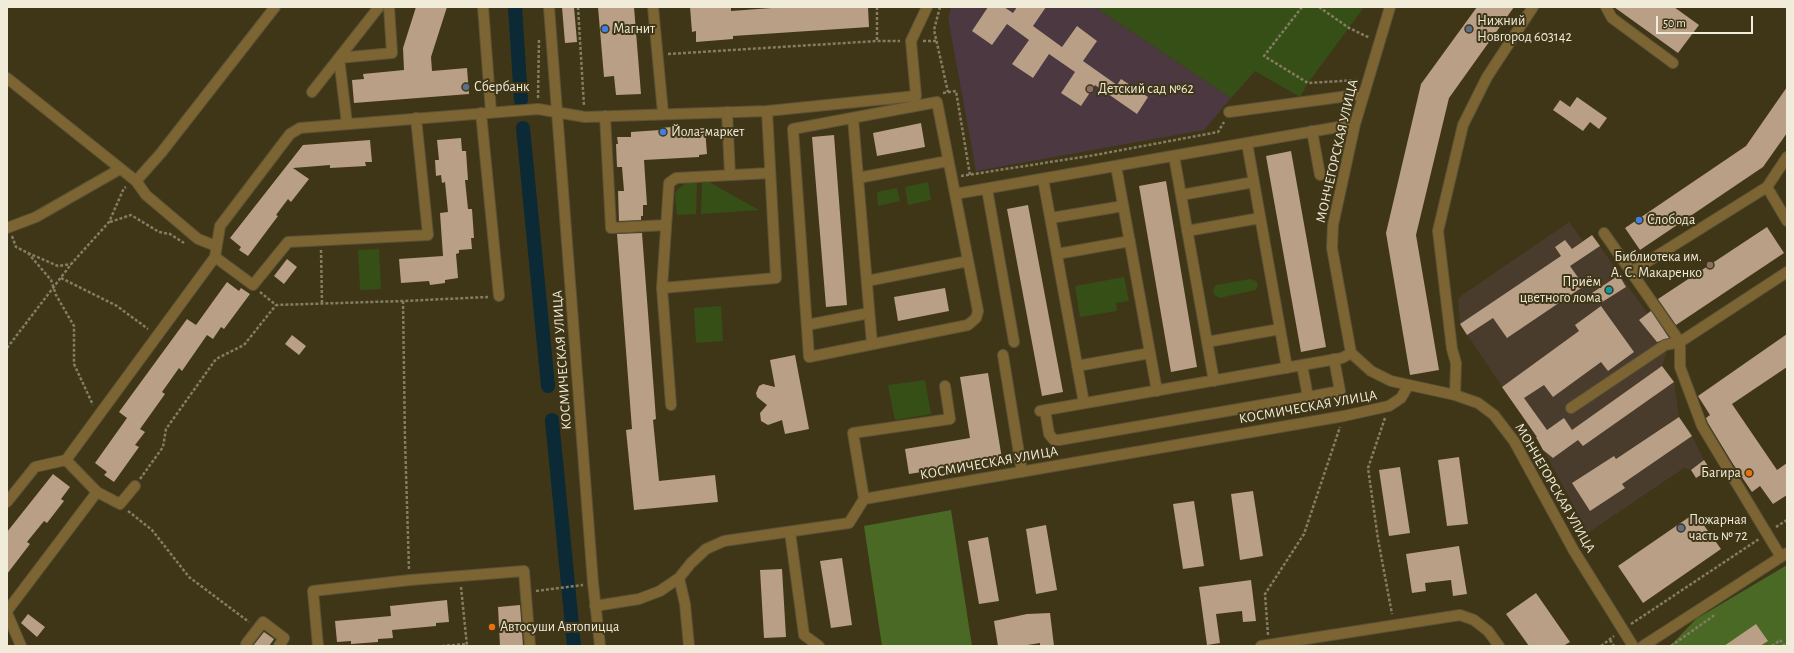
<!DOCTYPE html>
<meta charset="utf-8">
<style>
body{margin:0}
#map{position:relative;width:1794px;height:653px;overflow:hidden;background:#3f3618;font-family:"Alegreya Sans",sans-serif}
canvas{display:block}
.frame{position:absolute;inset:0;border:8px solid #f1ebda;pointer-events:none}
.scale{position:absolute;left:1656px;top:16px;width:97px;height:18px;box-sizing:border-box;border:2px solid #f1ebda;border-top:0;padding-left:5px;font-size:12px;line-height:14px;white-space:nowrap;color:#f1ebda;-webkit-text-stroke:3px #3f3618;paint-order:stroke}
</style>
<div id="map">
<canvas width="1794" height="653"></canvas>
<div class="frame"></div>
<div class="scale">50 m</div>
</div>
<script>
const c = document.querySelector('canvas').getContext('2d');
c.lineJoin = 'round';
function fillPath(path, color) { c.fillStyle = color; c.fill(path, 'evenodd'); }
const toPath = rows => new Path2D(rows.map(r => 'M' + r).join(''));
function trace(path, color, width, dash) { c.strokeStyle = color; c.lineWidth = width; c.lineCap = dash ? 'butt' : 'round'; c.setLineDash(dash || []); c.stroke(path); }
function drawText(font, color, halo, rows, align = 'center') {
  c.font = font + ' "Alegreya Sans",sans-serif'; c.lineWidth = 4; c.setLineDash([]); c.textBaseline = 'middle'; c.strokeStyle = halo; c.fillStyle = color; for (const [text, x, y, turn = 0] of rows) {
    c.save(); c.translate(x, y); c.rotate((+turn || 0) * Math.PI / 180); c.textAlign = isNaN(turn) ? turn : align; if (halo) c.strokeText(text, 0, 0); c.fillText(text, 0, 0); c.restore();
  }
}
fillPath(toPath([
 [1569,222,1583,241,1592,235,1647,313,1651,311,1671,339,1662,366,1674,382,1679,417,1692,436,1704,460,1691,470,1684,468,1586,534,1584,525,1556,473,1536,437,1460,324,1458,298]
]), '#493c2d');
fillPath(toPath([
 [951,7,1095,7,1231,98,1204,130,976,171,948,18]
]), '#4b3841');
fillPath(toPath([
 [1095,7,1364,7,1308,83,1300,97,1255,71,1231,98],
 [709,182,759,210,701,214,702,183],
 [928,182,931,200,908,205,905,187],
 [686,183,697,183,696,214,677,215,675,194,678,189],
 [897,188,900,201,878,206,877,192],
 [379,249,381,289,360,290,358,250],
 [1124,277,1129,301,1116,303,1117,311,1080,317,1075,286],
 [1250,279,1256,281,1258,284,1256,290,1219,298,1214,294,1213,290,1216,285],
 [721,306,723,341,696,343,694,308],
 [925,380,931,414,895,420,888,385]
]), '#364f17');
fillPath(toPath([
 [951,510,972,646,882,646,864,526],
 [1787,565,1787,646,1670,646,1696,619]
]), '#4a6924');
trace(toPath([
 [515,7,521,100],
 [523,128,548,386],
 [552,420,574,646]
]), '#0b2a35', 14);
fillPath(toPath([
 [416,7,447,7,431,57,432,71,467,68,469,94,354,103,352,80,364,79,363,74,404,70,403,48],
 [562,7,574,7,577,42,565,43],
 [598,7,634,7,641,94,616,95,614,76,604,77],
 [690,7,731,7,731,11,785,7,868,7,869,27,733,36,733,39,696,42,696,31,692,32],
 [988,7,1004,7,1013,13,1017,7,1046,7,1033,26,1062,47,1077,26,1097,41,1083,61,1117,85,1121,79,1148,97,1137,114,1095,85,1081,106,1061,93,1075,72,1049,54,1033,78,1012,64,1029,40,1007,24,992,45,972,31],
 [1477,7,1514,7,1449,98,1416,235,1439,370,1410,375,1386,233,1421,84],
 [1614,7,1674,7,1699,25,1678,53],
 [1787,87,1787,133,1763,167,1640,250,1625,228,1746,146],
 [1577,97,1607,118,1599,129,1590,122,1583,131,1553,110,1560,100,1570,107],
 [921,123,925,147,877,156,873,133],
 [672,127,672,129,705,128,707,154,699,155,699,157,644,160,647,205,643,205,643,216,641,216,641,220,619,221,618,191,624,191,622,167,617,167,616,144,618,144,617,137,631,137,631,132,660,130,660,128],
 [834,135,847,305,826,307,812,137],
 [461,138,462,151,466,151,468,180,465,180,468,209,472,209,474,238,471,238,472,249,459,250,459,253,456,254,458,278,445,280,445,283,430,285,429,281,401,283,399,259,443,256,440,213,448,212,445,182,442,183,441,175,436,176,435,160,439,160,437,140],
 [370,140,372,162,365,162,366,166,330,168,330,165,293,168,309,179,291,202,288,199,276,215,278,216,248,256,239,250,241,247,230,238,303,145],
 [1291,151,1326,347,1301,352,1266,156],
 [1166,181,1197,367,1171,372,1139,186],
 [1028,205,1063,392,1042,396,1007,209],
 [1767,227,1784,253,1676,325,1658,299],
 [642,233,656,419,653,420,659,481,715,475,718,502,634,510,626,430,632,429,617,234],
 [1592,235,1600,246,1570,266,1584,286,1507,338,1493,318,1467,335,1460,324,1561,256,1555,247,1565,240,1572,249],
 [287,259,297,267,284,284,274,276],
 [1619,275,1626,287,1599,304,1592,293],
 [227,282,239,291,241,288,250,294,224,329,221,327,213,339,207,335,182,371,179,368,162,392,165,394,140,429,145,432,135,445,139,447,114,482,104,475,107,472,95,463,127,418,119,412,187,319,196,325],
 [945,288,949,311,898,321,894,297],
 [1601,306,1634,352,1608,371,1601,362,1553,397,1544,385,1524,398,1547,430,1564,418,1572,430,1662,366,1674,382,1583,446,1578,440,1553,458,1543,450,1536,437,1537,437,1502,387,1579,331,1575,325],
 [1651,311,1669,338,1657,342,1639,320],
 [1787,334,1787,367,1732,404,1777,470,1787,463,1787,495,1773,504,1760,486,1752,492,1733,464,1708,423,1706,418,1710,415,1698,396],
 [292,335,306,346,299,355,285,344],
 [795,355,809,429,785,434,782,420,768,425,761,421,760,413,767,405,757,397,756,393,759,386,763,384,775,387,770,360],
 [988,373,1002,459,909,474,905,449,970,438,960,377],
 [1679,417,1692,436,1622,484,1625,488,1590,511,1572,483,1614,456,1616,459],
 [1459,457,1468,524,1447,526,1438,460],
 [1704,460,1710,469,1696,478,1691,470],
 [1400,467,1410,533,1389,536,1379,470],
 [53,474,70,487,61,499,64,501,47,523,44,521,27,542,30,544,7,574,7,532],
 [1253,491,1263,556,1240,560,1231,494],
 [1194,501,1204,566,1183,569,1173,504],
 [1695,513,1721,549,1643,603,1618,566],
 [1046,525,1057,590,1036,594,1026,529],
 [988,537,999,601,979,604,968,541],
 [1459,546,1467,594,1453,596,1451,580,1425,583,1426,591,1412,593,1406,554],
 [842,558,852,625,831,628,820,561],
 [782,569,786,637,764,638,760,570],
 [1251,580,1256,621,1243,622,1242,611,1216,614,1220,643,1207,645,1199,587],
 [1536,593,1570,642,1563,646,1529,646,1506,614],
 [447,600,449,622,436,623,436,626,392,630,393,638,378,639,378,642,351,644,351,641,337,642,335,621,391,616,390,606],
 [520,605,523,646,500,646,498,607],
 [1050,613,1054,646,1040,646,1040,643,1021,646,998,646,994,621,1027,614],
 [28,614,45,627,37,637,21,623],
 [1756,624,1768,641,1760,646,1724,646],
 [264,632,274,639,269,646,253,646]
]), '#b89f85');
const minor = toPath([
 [483,7,491,112],
 [549,7,593,583,600,646],
 [653,7,663,113],
 [1390,7,1355,124,1333,225,1332,248,1351,353,1371,371,1391,381,1455,395,1478,403,1494,415,1514,441,1574,551,1633,646],
 [1606,7,1612,18,1673,63],
 [7,78,136,181,146,195,198,239,216,246],
 [312,92,379,7],
 [937,102,978,311,976,318,968,325,809,357,793,129,937,102],
 [727,112,730,175],
 [1229,112,1363,94],
 [481,113,499,296],
 [605,116,611,228,666,225],
 [853,118,872,344],
 [347,124,339,58,392,53,389,7],
 [1312,131,1320,175],
 [1247,143,1287,368],
 [1174,156,1214,381],
 [1787,157,1767,187,1787,221],
 [1116,166,1157,391],
 [858,178,948,161],
 [1043,179,1084,403],
 [136,181,161,153,275,7],
 [987,189,1014,342],
 [955,194,1355,124],
 [1181,195,1254,182],
 [1051,218,1123,206],
 [7,228,36,217,120,169],
 [1187,231,1260,218],
 [1604,233,1680,342,1680,367,1702,426,1781,557],
 [1057,254,1130,241],
 [215,257,253,285,288,242,428,235,416,118],
 [1631,272,1767,187],
 [867,281,968,261],
 [662,288,776,278,767,111],
 [807,325,869,313],
 [1207,342,1280,329],
 [1003,355,1022,472],
 [1302,365,1308,397],
 [1077,366,1150,353],
 [1455,395,1456,363,1452,349,1438,231,1463,125,1487,77,1533,7],
 [671,405,662,288,669,183,676,178,770,173],
 [1571,408,1665,345,1680,342,1787,272],
 [1045,410,1049,434,1054,440,1059,440,1308,397,1340,391,1334,359],
 [1040,411,1342,358,1351,353],
 [97,492,120,504,135,486],
 [864,499,853,433,950,419,945,386],
 [7,502,35,467,66,460,215,257,220,226,290,134,300,128,538,109,585,117,767,111,916,96,911,41,927,7],
 [790,532,804,635,819,646],
 [679,578,685,604,689,646],
 [595,606,639,599,660,591,679,578,691,563,706,549,724,541,849,523,864,499,1344,416,1389,406,1401,398,1408,386],
 [7,611,97,492,66,460],
 [7,613,21,646],
 [246,644,263,622,284,638,279,646],
 [318,646,313,591,410,580,524,571,530,646],
 [1261,646,1460,615,1474,620,1488,631,1499,646],
 [1643,646,1787,553]
]);
trace(minor, '#5b5337', 12);
trace(toPath([
 [578,7,584,106],
 [940,7,934,30,948,92],
 [1302,7,1264,56,1308,83,1358,80],
 [1319,7,1349,28,1370,38],
 [877,40,877,7],
 [923,41,936,41],
 [668,54,877,41,900,41],
 [943,93,956,91,970,175],
 [538,98,539,39],
 [961,176,1095,155,1218,132,1224,122],
 [110,222,131,215,159,232,170,234,184,243],
 [12,236,16,247,28,253,58,266,71,264],
 [321,250,322,304],
 [28,253,51,280,56,295,74,326,74,364,93,405],
 [61,278,117,306,148,329],
 [260,292,276,305,403,301,488,297],
 [403,301,405,440,409,569],
 [7,348,72,263,109,222,124,188,126,187],
 [1385,418,1368,468,1378,539,1392,614],
 [140,479,163,447,166,429,216,359,244,345,276,305],
 [128,511,152,530,189,577,249,622],
 [1776,527,1787,520],
 [461,587,467,646],
 [536,591,583,585],
 [1631,624,1759,539],
 [1268,635,1265,594,1304,534,1340,427],
 [1610,640,1614,646],
 [442,646,467,644],
 [1601,646,1614,636],
 [1671,646,1716,614],
 [1772,646,1780,640,1785,646]
]), '#847c63', 2.5, [3, 2]);
trace(minor, '#7c6433', 10);
for (const [x, y, r, color] of [
 [605,29,4,"#3f7fe0"],
 [1469,29,4,"#5c6f8a"],
 [466,87,4,"#5c6f8a"],
 [1090,89,4,"#8d6e63"],
 [663,132,4,"#3f7fe0"],
 [1639,220,4,"#3f7fe0"],
 [1710,265,4,"#8d6e63"],
 [1609,290,4,"#0f9aa8"],
 [1749,473,4,"#e8710a"],
 [1681,528,4,"#5c6f8a"],
 [492,627,4,"#e8710a"]
]) { const dot = new Path2D(); dot.arc(x, y, r, 0, 2 * Math.PI); c.fillStyle = color; c.fill(dot); trace(dot, '#3f3618', 1.5); }
drawText('14px', '#f1ebda', '#3f3618', [
 ["Нижний",1477,21],
 ["Новгород 603142",1477,37],
 ["Магнит",613,29],
 ["Сбербанк",474,87],
 ["Детский сад №62",1098,89],
 ["Йола-маркет",671,132],
 ["Слобода",1647,220],
 ["Библиотека им.",1702,257,"right"],
 ["А. С. Макаренко",1702,273,"right"],
 ["Приём",1601,282,"right"],
 ["цветного лома",1601,298,"right"],
 ["Багира",1741,473,"right"],
 ["Пожарная",1689,520],
 ["часть № 72",1689,536],
 ["Автосуши Автопицца",500,627]
], 'left');
drawText('14px', '#f1ebda', '#3f3618', [
 ["МОНЧЕГОРСКАЯ УЛИЦА",1337,151,-77],
 ["КОСМИЧЕСКАЯ УЛИЦА",562,360,-94],
 ["КОСМИЧЕСКАЯ УЛИЦА",1308,407,-10],
 ["КОСМИЧЕСКАЯ УЛИЦА",989,463,-10],
 ["МОНЧЕГОРСКАЯ УЛИЦА",1555,488,60]
]);
</script>
